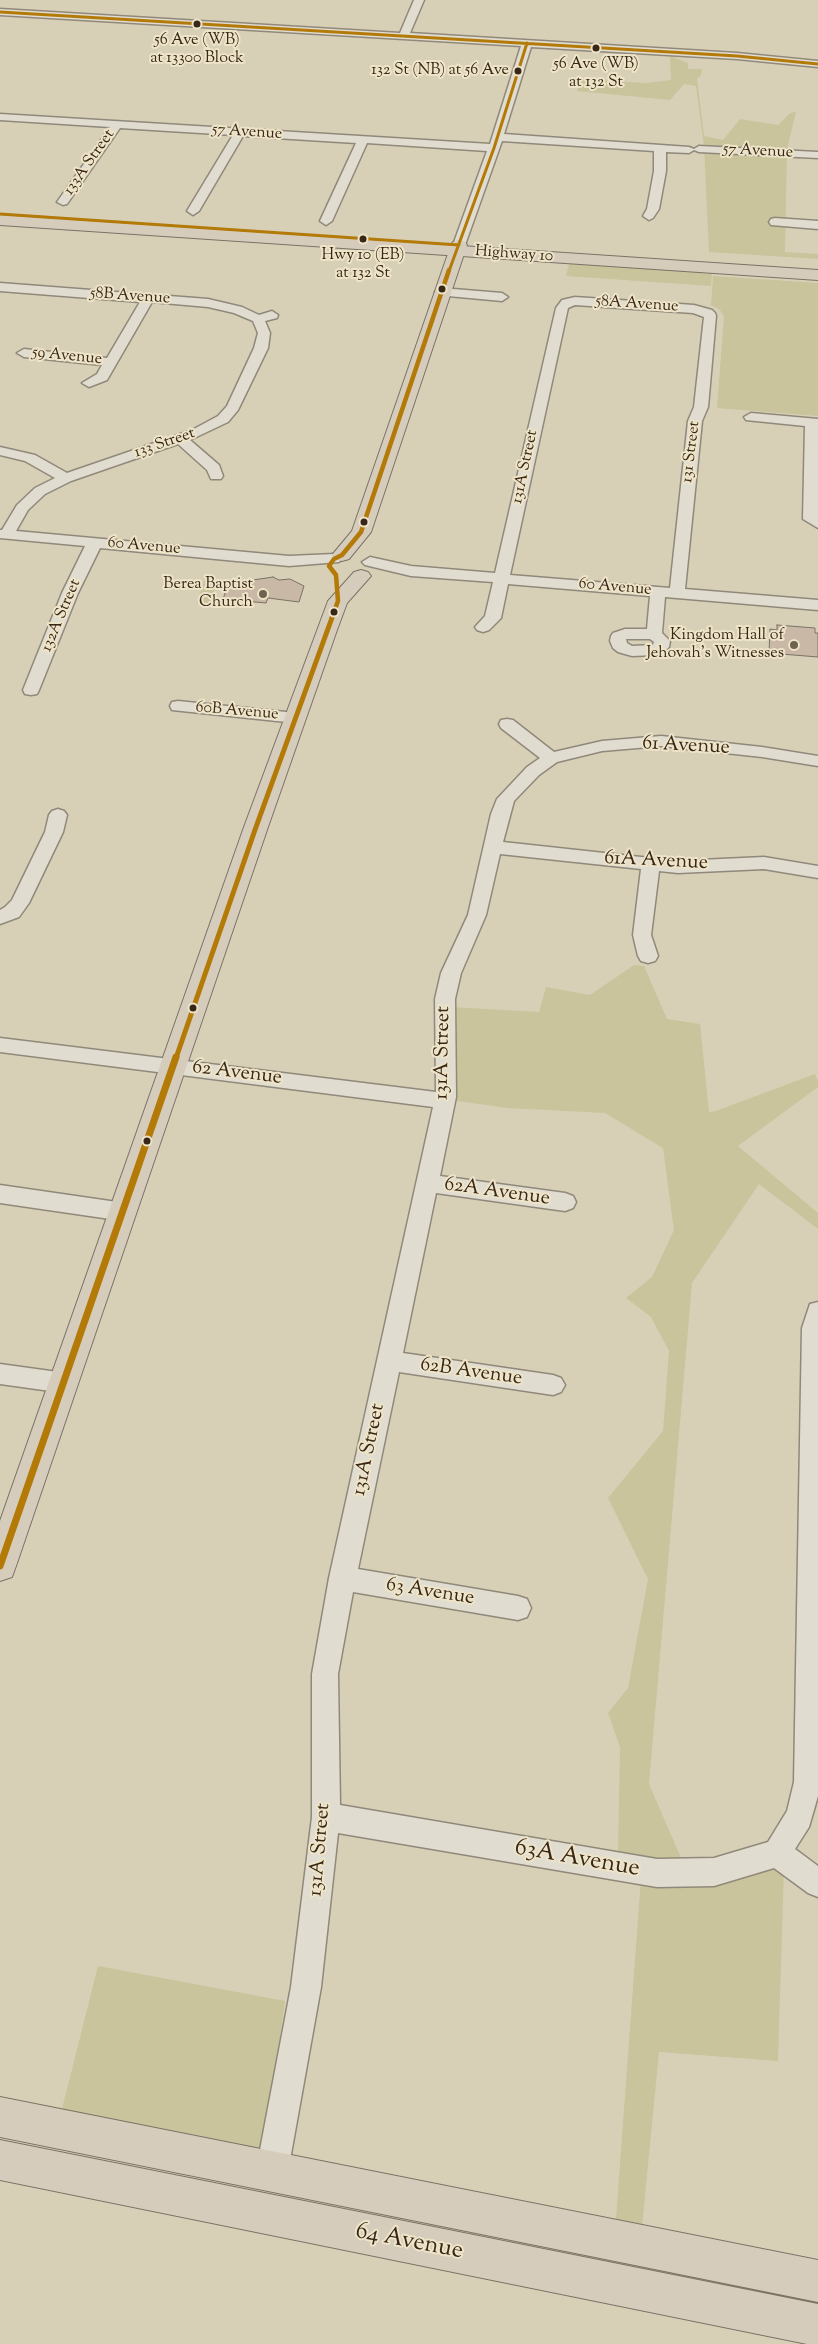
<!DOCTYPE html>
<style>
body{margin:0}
canvas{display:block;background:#d8cfb7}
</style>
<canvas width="818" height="2344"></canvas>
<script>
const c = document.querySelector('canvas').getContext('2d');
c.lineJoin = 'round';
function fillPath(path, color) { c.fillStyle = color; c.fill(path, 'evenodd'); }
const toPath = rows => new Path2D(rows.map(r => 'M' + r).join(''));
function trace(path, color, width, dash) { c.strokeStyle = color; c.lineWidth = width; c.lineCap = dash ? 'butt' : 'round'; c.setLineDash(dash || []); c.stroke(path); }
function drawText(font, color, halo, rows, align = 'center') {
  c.font = font + ' "Sorts Mill Goudy",serif'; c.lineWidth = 4; c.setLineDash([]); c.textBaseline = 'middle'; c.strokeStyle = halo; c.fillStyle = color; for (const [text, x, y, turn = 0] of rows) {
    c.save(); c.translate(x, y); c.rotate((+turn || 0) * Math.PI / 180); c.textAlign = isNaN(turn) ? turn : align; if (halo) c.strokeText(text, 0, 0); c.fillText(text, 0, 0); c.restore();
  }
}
fillPath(toPath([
 [670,56,688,63,688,69,702,69,701,75,697,79,704,136,723,140,740,119,778,125,790,113,796,112,787,149,785,252,818,254,818,259,709,252,704,146,696,86,684,84,670,100,577,91,580,79,646,83,671,80],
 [569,264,712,272,711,286,566,276],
 [713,276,818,283,818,416,717,408,724,317,720,310,711,305],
 [205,579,217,580,210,603,197,602],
 [634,965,644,966,667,1019,700,1024,709,1112,716,1111,815,1074,818,1081,818,1087,738,1146,818,1213,818,1229,759,1184,692,1283,649,1784,681,1858,660,1862,618,1855,620,1747,608,1713,628,1688,648,1579,608,1498,663,1431,669,1351,651,1317,626,1298,652,1277,674,1230,663,1148,605,1113,508,1108,450,1100,450,1007,539,1012,546,987,590,995],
 [773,1862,784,1868,778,2061,659,2052,641,2237,615,2232,641,1878],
 [98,1966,285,2001,264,2150,62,2109]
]), '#c9c49b');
const building = toPath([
 [273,577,279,580,290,579,304,586,299,602,268,598,266,603,223,599,228,585,250,587,253,580,273,577],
 [777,625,815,628,815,633,818,633,818,657,769,653,770,629,777,630,777,625]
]);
fillPath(building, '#c8b8a5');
trace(building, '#7a7365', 1);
const minor = toPath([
 [414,0,424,0,410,33,737,53,818,61,818,67,737,59,531,47,504,134,689,147,694,149,699,146,818,152,818,158,699,152,694,150,689,153,666,152,666,171,659,209,653,218,649,220,643,216,647,209,654,171,654,151,502,141,465,245,459,249,453,245,487,151,367,143,332,221,326,225,320,221,356,143,243,136,199,211,193,215,187,211,233,135,120,128,67,204,63,205,57,202,110,127,0,120,0,114,490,144,521,46,0,15,0,9,400,33,414,0],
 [775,218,818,221,818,229,771,225,769,222,771,219,775,218],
 [0,283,208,299,242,307,259,315,272,311,278,315,277,318,265,321,270,333,268,348,238,410,228,422,190,440,219,465,223,476,221,479,211,479,207,470,178,444,71,481,45,494,28,510,16,531,289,556,334,554,339,556,342,559,339,562,289,566,100,548,78,593,39,690,37,694,31,695,25,694,23,690,62,593,85,546,0,538,0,530,2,530,17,505,35,488,55,478,25,461,0,455,0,447,35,455,67,473,192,430,218,416,227,406,254,348,258,333,253,321,234,313,208,307,152,302,107,380,89,387,82,383,97,374,102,365,24,357,17,353,24,349,107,358,140,302,0,291,0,283],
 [441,288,502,293,508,297,502,301,437,295,435,292,441,288],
 [575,297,694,305,712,310,715,313,716,316,708,407,702,421,685,589,818,600,818,610,665,597,662,633,670,641,669,647,663,653,657,655,632,656,618,652,613,648,610,641,611,636,613,633,625,629,647,629,650,596,508,584,501,618,489,630,483,632,477,630,475,627,485,616,493,582,411,576,365,565,362,562,370,557,411,566,495,573,556,308,562,300,575,297],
 [575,305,693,313,704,317,694,407,688,421,670,588,510,575,568,308,575,305],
 [626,639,650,639,654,642,653,645,632,646,627,643,626,639],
 [751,413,818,419,818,528,803,519,805,426,746,420,744,417,751,413],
 [178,701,296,713,302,714,304,718,302,722,296,723,172,710,170,706,172,702,178,701],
 [507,719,513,720,554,752,602,741,661,736,762,747,818,756,818,766,762,757,661,746,602,751,557,762,539,775,514,801,503,842,678,861,764,857,818,866,818,878,764,869,678,873,659,871,651,935,658,956,655,961,648,963,641,961,638,956,633,935,641,869,500,854,486,915,461,973,455,999,456,1097,440,1176,565,1193,573,1196,576,1202,573,1208,565,1211,436,1193,403,1353,553,1375,561,1378,565,1385,561,1392,553,1395,399,1372,358,1569,518,1596,527,1599,531,1608,527,1617,518,1620,353,1592,338,1674,340,1805,657,1859,714,1858,768,1842,787,1811,794,1782,802,1328,810,1304,818,1302,818,1796,809,1827,795,1849,818,1866,818,1897,808,1893,774,1868,714,1886,657,1887,338,1833,321,1987,288,2171,283,2182,272,2187,261,2182,256,2171,291,1987,312,1817,312,1674,329,1578,433,1107,0,1052,0,1038,436,1092,435,999,441,973,468,915,491,814,497,799,527,767,540,758,501,728,499,724,501,720,507,719],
 [58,809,64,811,67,815,63,832,29,903,19,917,0,924,0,910,5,907,12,900,45,832,49,815,52,811,58,809],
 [0,1185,124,1203,132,1206,135,1212,132,1218,124,1221,0,1203,0,1185],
 [0,1364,65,1373,73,1376,77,1383,73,1390,65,1393,0,1384,0,1364]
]);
const major = toPath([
 [459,240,465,242,467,245,371,532,349,559,342,561,335,559,332,555,352,531,451,245,453,242,459,240],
 [361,570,368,572,371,576,347,603,337,630,268,827,16,1566,12,1577,0,1581,0,1521,244,827,328,601,354,572,361,570],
 [0,2097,818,2260,818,2302,0,2137,0,2097],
 [0,2140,818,2304,818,2344,807,2344,0,2180,0,2140]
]);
const highway = toPath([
 [0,215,818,270,818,280,0,225,0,215]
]);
trace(minor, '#90897a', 3);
trace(major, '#7a7365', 2);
trace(highway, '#7a7365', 2);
fillPath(minor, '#e0dcd0');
fillPath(major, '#d5ccbb');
fillPath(highway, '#d5ccbb');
trace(toPath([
 [0,12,737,56,818,64],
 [0,214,459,245],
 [449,271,494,148,527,43]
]), '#b47a08', 3);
trace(toPath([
 [332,617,338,601,336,575,329,566,334,559,342,555,361,532,449,270]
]), '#b47a08', 4.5);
trace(toPath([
 [176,1058,256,827,333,615]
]), '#b47a08', 5);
trace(toPath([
 [0,1566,176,1057]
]), '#b47a08', 7);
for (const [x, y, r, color] of [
 [197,24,4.5,"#382718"],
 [596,48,4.5,"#382718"],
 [518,71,4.5,"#382718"],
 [363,239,4.5,"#382718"],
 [442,289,4.5,"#382718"],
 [364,522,4.5,"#382718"],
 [263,594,5,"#706250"],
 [334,612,4.5,"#382718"],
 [794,645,5,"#706250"],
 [193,1008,4.5,"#382718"],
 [147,1141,4.5,"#382718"]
]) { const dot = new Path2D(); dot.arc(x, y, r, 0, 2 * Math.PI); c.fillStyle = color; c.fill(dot); trace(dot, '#eee4c8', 2); }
drawText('16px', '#382718', '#eee4c8', [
 ["56 Ave (WB)",197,41],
 ["at 13300 Block",197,59],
 ["56 Ave (WB)",596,65],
 ["at 132 St",596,83],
 ["132 St (NB) at 56 Ave",509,71,"right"],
 ["Hwy 10 (EB)",363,256],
 ["at 132 St",363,274]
]);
drawText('16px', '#382718', '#eee4c8', [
 ["57 Avenue",247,133,4],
 ["57 Avenue",758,152,3],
 ["133A Street",90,163,-55],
 ["Highway 10",514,255,4],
 ["58B Avenue",130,297,4],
 ["58A Avenue",637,305,4],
 ["59 Avenue",67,357,6],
 ["133 Street",165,444,-19],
 ["131 Street",692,452,-83],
 ["131A Street",526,467,-78],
 ["60 Avenue",144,547,5],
 ["60 Avenue",615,588,5],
 ["132A Street",62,616,-67],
 ["60B Avenue",237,712,5]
]);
drawText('16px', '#382718', '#eee4c8', [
 ["Berea Baptist",253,585],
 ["Church",253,603],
 ["Kingdom Hall of",784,636],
 ["Jehovah's Witnesses",784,654]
], 'right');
drawText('20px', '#382718', '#eee4c8', [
 ["61 Avenue",686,747,3],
 ["61A Avenue",656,862,3],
 ["131A Street",444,1053,-89],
 ["62 Avenue",237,1074,7],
 ["62A Avenue",497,1193,8],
 ["62B Avenue",471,1373,8],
 ["131A Street",370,1450,-78],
 ["63 Avenue",430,1593,9],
 ["131A Street",321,1850,-85]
]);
drawText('24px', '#382718', '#eee4c8', [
 ["63A Avenue",577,1860,10],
 ["64 Avenue",409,2243,11]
]);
</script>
